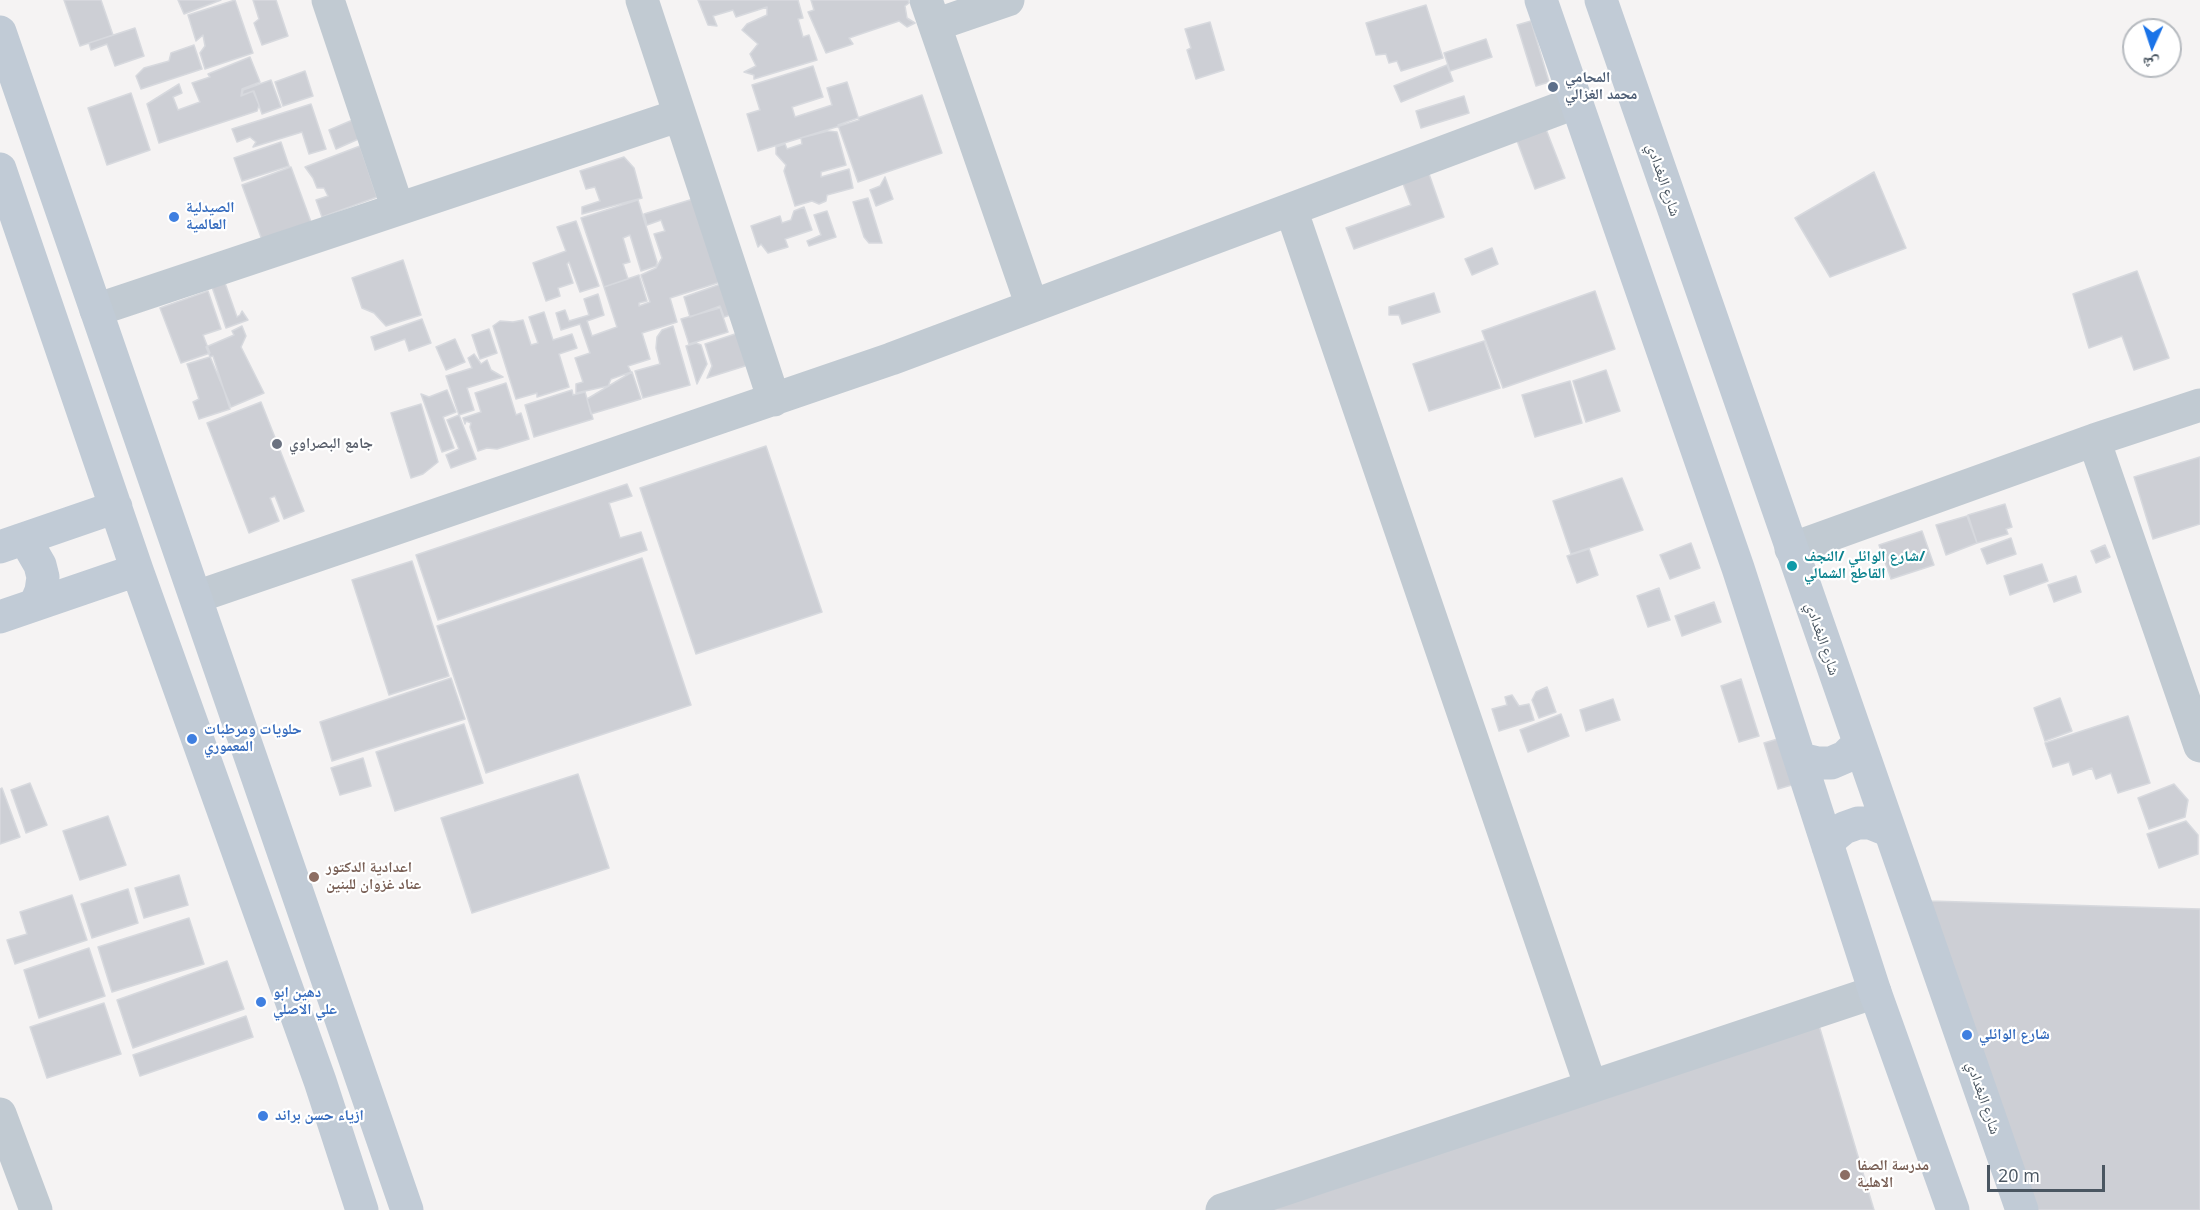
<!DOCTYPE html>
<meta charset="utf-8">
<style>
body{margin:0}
#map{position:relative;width:2200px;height:1210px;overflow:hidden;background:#f5f3f3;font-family:"Open Sans","Noto Naskh Arabic",sans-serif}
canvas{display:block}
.north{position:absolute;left:2122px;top:18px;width:60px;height:60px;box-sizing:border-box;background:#fff;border:2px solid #b7bbc0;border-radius:50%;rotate:183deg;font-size:16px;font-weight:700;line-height:24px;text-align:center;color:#4a5661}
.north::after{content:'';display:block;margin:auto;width:21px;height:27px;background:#1a73e8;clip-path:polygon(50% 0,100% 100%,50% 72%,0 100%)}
.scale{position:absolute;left:1987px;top:1165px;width:118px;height:27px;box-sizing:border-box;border:3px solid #4a5661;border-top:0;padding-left:8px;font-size:18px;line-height:21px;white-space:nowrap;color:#4a5661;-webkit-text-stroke:4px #fff;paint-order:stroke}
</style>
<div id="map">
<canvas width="2200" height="1210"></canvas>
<div class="north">ش</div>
<div class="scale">20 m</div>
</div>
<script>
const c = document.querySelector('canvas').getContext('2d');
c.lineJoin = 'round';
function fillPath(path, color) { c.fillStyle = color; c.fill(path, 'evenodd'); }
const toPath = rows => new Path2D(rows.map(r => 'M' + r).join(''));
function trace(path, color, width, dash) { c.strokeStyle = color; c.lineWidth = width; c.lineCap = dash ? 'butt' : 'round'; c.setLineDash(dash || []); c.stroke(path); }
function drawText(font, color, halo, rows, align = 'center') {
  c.font = font + ' "Open Sans","Noto Naskh Arabic",sans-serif'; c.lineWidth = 4.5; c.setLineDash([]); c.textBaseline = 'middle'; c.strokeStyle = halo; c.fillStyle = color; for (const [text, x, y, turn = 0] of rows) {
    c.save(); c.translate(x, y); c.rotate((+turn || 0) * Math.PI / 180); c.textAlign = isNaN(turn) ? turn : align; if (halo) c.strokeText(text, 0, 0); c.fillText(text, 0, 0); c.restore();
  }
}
const building = toPath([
 [64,0,101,0,113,35,80,46,64,0],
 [178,0,221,0,184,14,178,0],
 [235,0,253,53,205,69,200,53,205,46,203,35,196,41,188,15,235,0],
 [253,0,276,0,288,36,262,45,254,23,259,19,253,0],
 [698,0,798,0,803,18,798,19,803,37,809,35,817,60,754,79,754,75,744,72,756,66,750,54,758,44,742,30,747,24,767,15,767,7,736,17,733,10,713,16,717,26,708,25,698,0],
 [811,0,908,0,909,3,905,6,907,18,915,23,907,27,899,21,849,38,853,44,826,53,808,12,814,10,811,0],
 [1426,5,1443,58,1401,71,1397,61,1389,63,1386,54,1376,55,1366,23,1426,5],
 [1531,21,1549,82,1536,86,1517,25,1531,21],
 [1210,22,1224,70,1196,79,1187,50,1191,48,1185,29,1210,22],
 [135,28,144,56,115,66,107,44,91,50,89,43,135,28],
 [1486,39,1492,57,1450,71,1444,53,1486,39],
 [194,45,202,69,141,89,136,76,144,68,169,61,171,53,194,45],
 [250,57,260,82,242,89,241,96,253,91,259,105,257,111,159,143,147,104,179,84,182,93,173,97,178,110,200,102,192,83,210,77,208,74,250,57],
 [1447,65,1453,81,1401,102,1394,86,1447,65],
 [813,66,823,97,792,107,795,117,832,105,827,88,847,82,859,120,758,151,747,114,760,110,752,85,813,66],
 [305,71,313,96,283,106,275,82,305,71],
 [271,80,281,107,262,114,254,91,242,95,243,90,271,80],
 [131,93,150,150,107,165,88,108,131,93],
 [922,95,942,153,858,182,838,125,922,95],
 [1464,96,1469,113,1421,128,1416,111,1464,96],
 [311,104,326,149,309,154,302,132,253,147,256,142,250,137,237,142,232,129,311,104],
 [355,119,363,137,336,149,329,130,355,119],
 [1542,119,1565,178,1535,189,1513,130,1542,119],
 [828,131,837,132,846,165,821,172,821,177,849,169,853,188,827,195,826,201,819,204,812,201,795,206,784,171,786,165,776,154,776,147,785,144,787,149,802,144,801,138,828,131],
 [281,142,289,166,242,181,234,158,281,142],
 [360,146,377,197,322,217,316,200,328,196,324,188,317,188,313,178,305,167,360,146],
 [624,157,634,168,642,198,582,214,582,207,600,201,595,187,586,189,580,171,624,157],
 [291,167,311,222,262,240,242,185,291,167],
 [1428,171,1444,217,1354,249,1346,228,1411,205,1402,181,1428,171],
 [1874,172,1906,248,1830,277,1795,218,1874,172],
 [885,177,893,199,876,206,870,190,880,186,885,177],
 [703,196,730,279,670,298,677,322,642,333,650,359,628,366,631,372,611,379,608,386,576,393,576,384,583,382,575,358,590,353,580,324,561,330,556,313,565,310,569,321,589,315,584,299,598,294,604,315,587,321,592,336,617,327,604,287,639,275,647,301,639,303,639,306,650,302,641,275,656,268,662,258,654,234,665,231,661,220,647,225,644,214,703,196],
 [868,198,882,243,869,243,864,237,853,202,868,198],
 [638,200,657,262,656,266,641,271,630,235,623,238,630,262,623,264,628,279,604,287,581,218,638,200],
 [804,207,812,230,785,239,788,247,768,253,761,244,758,247,751,226,780,216,782,223,791,220,794,211,804,207],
 [827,211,836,237,809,246,807,241,821,235,814,215,827,211],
 [576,221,599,286,580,292,569,262,567,264,573,283,558,288,560,296,546,301,533,263,566,251,557,227,576,221],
 [1492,248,1498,264,1472,275,1465,259,1492,248],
 [403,260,421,315,386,326,374,313,362,308,352,278,403,260],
 [2137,271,2169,358,2134,370,2122,336,2089,348,2073,294,2137,271],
 [732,280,743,311,724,317,720,306,690,317,684,297,732,280],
 [225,283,237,317,240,315,242,311,248,320,226,328,212,287,225,283],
 [208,291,221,329,203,335,210,353,181,363,160,308,208,291],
 [1595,291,1615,349,1503,388,1482,331,1595,291],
 [1434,293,1440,312,1402,324,1399,315,1389,315,1389,307,1434,293],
 [720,308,728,332,689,344,681,319,720,308],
 [544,312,553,340,572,334,577,348,559,354,569,387,537,397,537,393,516,399,493,326,500,321,513,322,523,320,531,345,538,343,529,317,544,312],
 [422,319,431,343,409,351,405,339,375,350,371,337,422,319],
 [242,326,246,336,241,347,264,393,231,407,206,347,234,335,232,331,242,326],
 [673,326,690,385,643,398,635,371,660,364,656,348,657,337,662,330,673,326],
 [489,329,497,353,480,359,472,335,489,329],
 [747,330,751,360,745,366,707,378,712,366,705,344,747,330],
 [455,339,465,362,446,370,436,347,455,339],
 [1484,341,1500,388,1429,411,1413,364,1484,341],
 [696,343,701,345,707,364,697,384,686,346,696,343],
 [474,354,481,364,487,360,491,370,503,377,467,388,474,410,459,415,446,376,472,368,468,358,474,354],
 [213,356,230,409,199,419,193,402,199,399,187,364,213,356],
 [1606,370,1620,411,1586,422,1573,381,1606,370],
 [632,372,641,399,591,414,587,399,632,372],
 [1570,381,1582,423,1535,437,1522,395,1570,381],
 [506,383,516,415,521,413,529,439,497,449,487,448,478,451,470,427,471,423,466,421,465,424,463,418,481,412,475,393,506,383],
 [447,390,456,412,443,417,454,448,442,452,421,394,429,397,447,390],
 [572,390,573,395,585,392,593,419,534,437,525,405,572,390],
 [261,402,304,511,284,519,275,496,270,498,279,521,249,533,207,423,261,402],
 [421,404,438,462,423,474,411,478,391,413,421,404],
 [459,415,476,459,451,468,446,455,459,449,447,420,459,415],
 [766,446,822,612,696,654,640,488,766,446],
 [2200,457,2200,524,2153,539,2134,477,2200,457],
 [1622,478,1643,530,1571,554,1553,501,1622,478],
 [627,484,632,496,609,503,620,538,641,532,647,550,438,620,416,555,627,484],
 [2005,504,2012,527,2006,529,2008,534,1977,543,1968,515,2005,504],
 [1967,516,1977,543,1946,555,1936,525,1967,516],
 [1922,531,1934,565,1891,579,1879,545,1922,531],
 [2011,538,2016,554,1987,564,1981,549,2011,538],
 [1691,543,1700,568,1670,579,1660,555,1691,543],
 [2105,545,2110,557,2096,563,2091,551,2105,545],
 [1589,549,1598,575,1577,583,1567,556,1589,549],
 [642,558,691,705,486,773,437,626,642,558],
 [412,561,449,676,389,695,352,580,412,561],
 [2042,564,2048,581,2010,595,2004,576,2042,564],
 [2076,576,2081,592,2054,602,2048,585,2076,576],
 [1659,588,1670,620,1648,627,1637,596,1659,588],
 [1714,602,1721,622,1682,636,1675,616,1714,602],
 [451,678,465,719,332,761,320,722,451,678],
 [1741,679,1759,736,1739,742,1721,686,1741,679],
 [1547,687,1556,712,1539,718,1532,700,1536,692,1547,687],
 [1512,695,1519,706,1529,704,1534,720,1499,731,1492,709,1507,705,1505,697,1512,695],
 [2060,698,2072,731,2045,741,2034,708,2060,698],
 [1613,699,1620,720,1586,731,1580,710,1613,699],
 [1561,714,1569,736,1528,752,1520,730,1561,714],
 [2128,716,2150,783,2118,793,2111,773,2096,779,2092,768,2073,775,2069,762,2053,767,2045,743,2128,716],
 [464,724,483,783,395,811,376,752,464,724],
 [1781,738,1795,784,1778,789,1764,743,1781,738],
 [363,758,371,786,340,795,331,768,363,758],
 [578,774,609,868,472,913,441,818,578,774],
 [30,783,47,825,26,833,11,790,30,783],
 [2174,784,2188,800,2185,817,2149,829,2138,798,2174,784],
 [2,788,20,837,0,844,0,789,2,788],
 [108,816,126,865,80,880,63,831,108,816],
 [2186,821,2198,835,2198,854,2159,868,2147,834,2186,821],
 [179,875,188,905,144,918,135,888,179,875],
 [128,889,138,923,92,938,81,904,128,889],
 [72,895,87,940,15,964,7,940,27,934,20,912,72,895],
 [1930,901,2200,909,2200,1210,2037,1210,1930,901],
 [189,918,204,964,112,992,98,947,189,918],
 [89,948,105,996,39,1018,24,970,89,948],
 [227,961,244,1009,133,1048,117,1000,227,961],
 [104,1003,121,1054,47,1078,30,1027,104,1003],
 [1815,1012,1874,1210,1223,1210,1815,1012],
 [246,1016,253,1037,140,1076,133,1055,246,1016]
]);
fillPath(building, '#cdcfd5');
trace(building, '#d7d9de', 1.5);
trace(toPath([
 [328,0,398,209],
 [642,0,774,400],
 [926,0,1032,306],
 [935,25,1008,0],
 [1291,209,1591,1087],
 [96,310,680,115],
 [2094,440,2200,746],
 [1791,549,2094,440,2200,405],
 [196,597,891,359,1577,102],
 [0,1114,36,1210],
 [1222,1210,1875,992]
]), '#c1cad2', 33);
trace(toPath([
 [1541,0,1738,568,1875,992,1953,1210],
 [1601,0,2022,1210],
 [0,32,407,1210],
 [0,169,137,570,320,1081,362,1210],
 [20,540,29,546,40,565,43,577,41,591,35,605],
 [0,547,116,507],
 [0,617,137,570],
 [1801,759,1818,763,1831,763,1845,757,1855,747,1857,740],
 [1828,847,1833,837,1844,828,1858,823,1870,823,1890,831]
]), '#c1cbd6', 33);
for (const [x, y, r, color] of [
 [1553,87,6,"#5c6f8a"],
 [174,217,6,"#3f7fe0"],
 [277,444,6,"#6b7280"],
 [1792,566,6,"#0f9aa8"],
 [192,739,6,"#3f7fe0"],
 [314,877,6,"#8d6e63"],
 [261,1002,6,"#3f7fe0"],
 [1967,1035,6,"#3f7fe0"],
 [263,1116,6,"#3f7fe0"],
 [1845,1175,6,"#8d6e63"]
]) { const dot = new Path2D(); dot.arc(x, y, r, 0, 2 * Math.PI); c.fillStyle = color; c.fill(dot); trace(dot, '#fff', 2); }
drawText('bold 15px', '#4e5e75', '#fff', [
 ["المحامي",1565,78],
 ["محمد الغزالي",1565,95]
], 'left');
drawText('15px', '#4a5661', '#fff', [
 ["شارع البغدادي",1663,180,71],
 ["شارع البغدادي",1822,639,71],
 ["شارع البغدادي",1983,1098,71]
]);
drawText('bold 15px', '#366cbe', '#fff', [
 ["الصيدلية",186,208],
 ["العالمية",186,225],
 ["حلويات ومرطبات",204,730],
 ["المعموري",204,747],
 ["دهين ابو",273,993],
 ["علي الاصلي",273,1010],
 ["شارع الوائلي",1979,1035],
 ["ازياء حسن براند",275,1116]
], 'left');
drawText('bold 15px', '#5b616d', '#fff', [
 ["جامع البصراوي",289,444]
], 'left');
drawText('bold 15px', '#0d838f', '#fff', [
 ["شارع الوائلي /النجف/",1804,557],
 ["القاطع الشمالي",1804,574]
], 'left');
drawText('bold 15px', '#785e54', '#fff', [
 ["اعدادية الدكتور",326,868],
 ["عناد غزوان للبنين",326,885],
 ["مدرسة الصفا",1857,1166],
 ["الاهلية",1857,1183]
], 'left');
</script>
